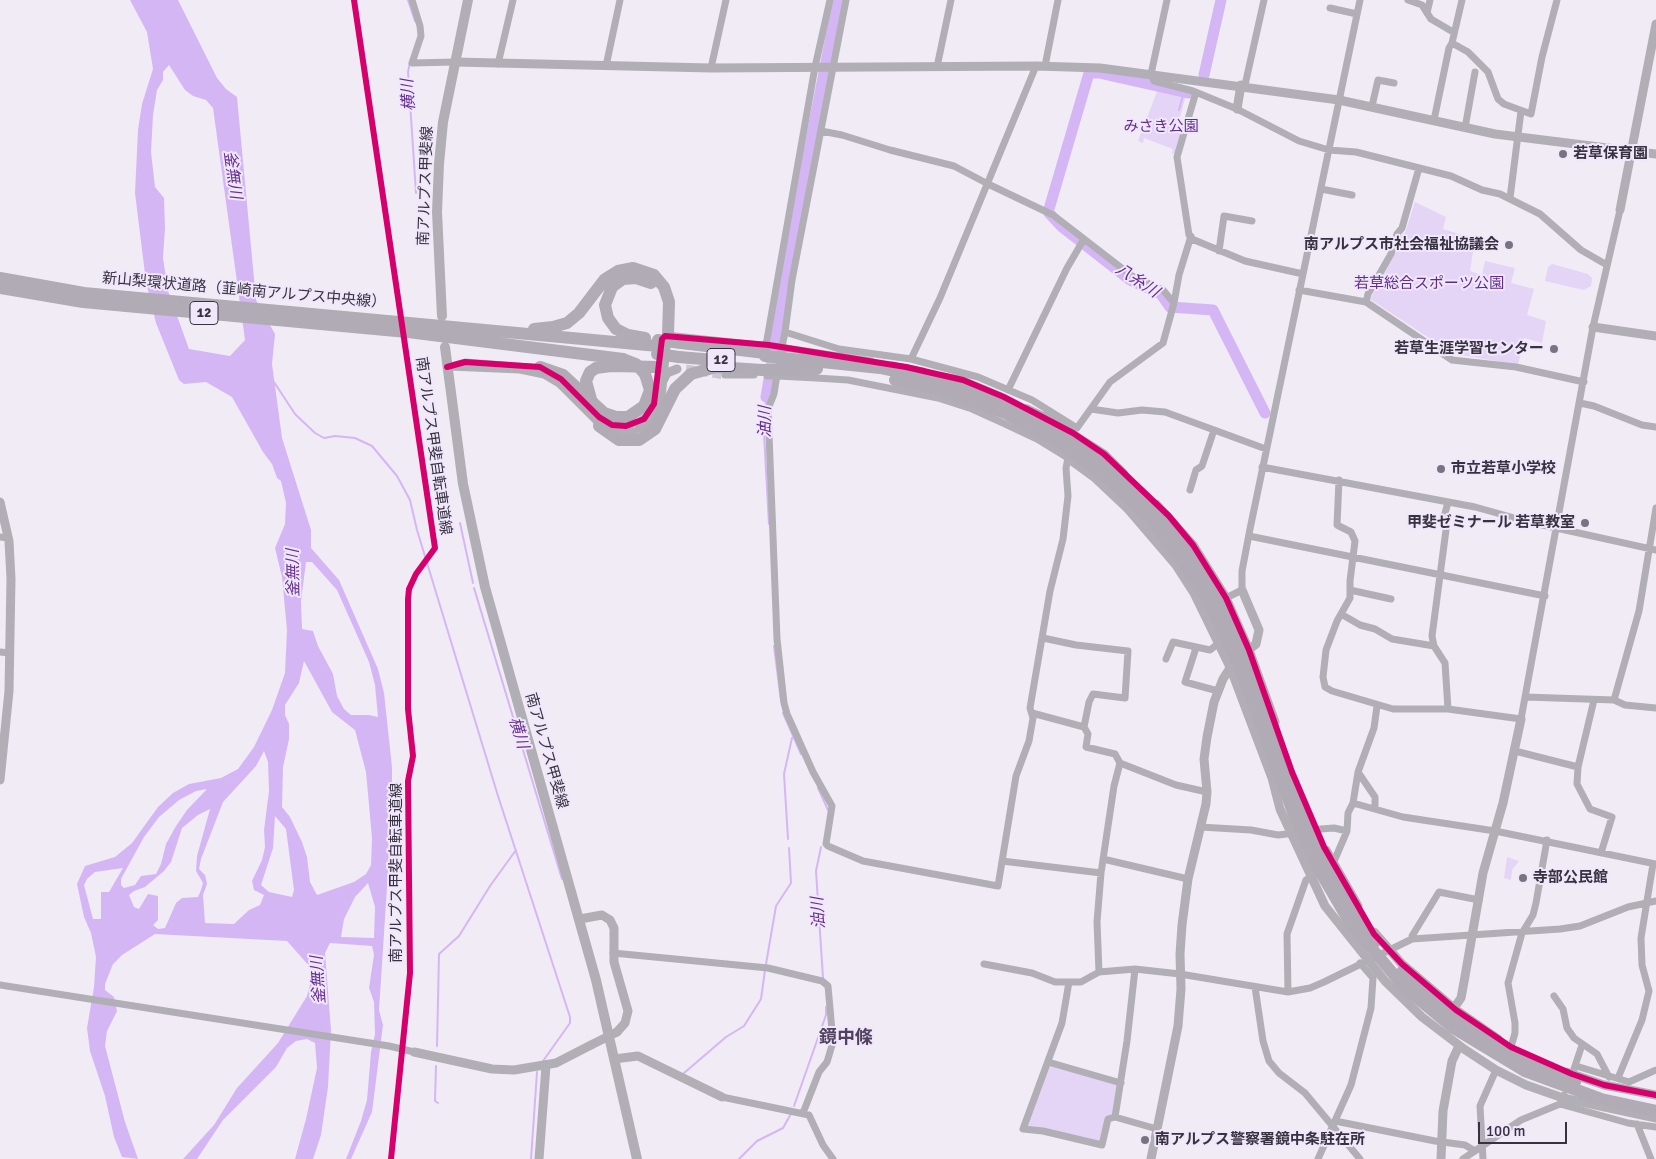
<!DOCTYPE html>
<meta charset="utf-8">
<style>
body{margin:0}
#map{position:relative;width:1656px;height:1159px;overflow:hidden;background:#f1ebf6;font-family:Signika,sans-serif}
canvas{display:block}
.scale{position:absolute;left:1478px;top:1122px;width:89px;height:22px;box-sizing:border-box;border:2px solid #383240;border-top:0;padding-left:6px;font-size:15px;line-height:18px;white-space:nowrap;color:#383240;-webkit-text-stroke:4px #f0e7fb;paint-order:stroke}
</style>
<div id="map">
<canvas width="1656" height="1159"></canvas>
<div class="scale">100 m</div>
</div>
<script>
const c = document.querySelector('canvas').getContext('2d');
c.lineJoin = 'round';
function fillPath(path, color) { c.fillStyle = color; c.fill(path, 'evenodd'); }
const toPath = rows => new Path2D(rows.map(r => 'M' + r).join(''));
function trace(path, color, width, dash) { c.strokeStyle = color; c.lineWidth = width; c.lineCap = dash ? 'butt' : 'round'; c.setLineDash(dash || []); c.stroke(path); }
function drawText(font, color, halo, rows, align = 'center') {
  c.font = font + ' Signika,"Noto Sans JP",sans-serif'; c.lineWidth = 4; c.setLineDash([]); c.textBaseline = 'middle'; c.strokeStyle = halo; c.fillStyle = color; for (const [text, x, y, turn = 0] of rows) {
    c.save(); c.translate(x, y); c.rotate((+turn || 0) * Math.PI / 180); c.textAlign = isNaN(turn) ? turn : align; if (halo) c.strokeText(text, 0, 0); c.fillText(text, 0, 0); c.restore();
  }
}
fillPath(toPath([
 [1158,89,1186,95,1178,125,1178,131,1181,133,1175,154,1172,153,1173,149,1144,138,1143,143,1138,141],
 [1415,202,1446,217,1443,229,1475,239,1470,271,1482,275,1485,261,1515,268,1511,283,1534,289,1527,315,1546,321,1542,343,1524,338,1518,365,1462,355,1449,351,1370,299,1394,256,1400,236,1405,233],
 [1552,264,1588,274,1592,278,1591,286,1584,290,1545,281,1548,267],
 [1507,857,1519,861,1512,870,1511,880,1504,878],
 [1048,1062,1121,1083,1115,1117,1108,1119,1102,1145,1024,1126]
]), '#e4d4f5');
fillPath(toPath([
 [130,0,178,0,217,78,226,89,237,97,256,300,275,334,272,364,282,438,311,530,311,548,339,580,378,669,384,693,392,767,392,811,379,1010,383,1025,372,1112,351,1159,346,1159,361,1121,367,1100,371,1052,375,1034,374,1002,369,988,374,955,372,946,330,943,325,953,331,1030,328,1087,321,1135,313,1159,295,1159,306,1119,317,1068,315,1043,307,1039,296,1041,287,1048,276,1067,223,1120,197,1159,183,1159,214,1125,237,1088,278,1043,307,996,311,981,311,968,287,941,155,934,122,955,113,964,105,984,105,990,114,997,117,1011,107,1031,105,1046,125,1122,138,1159,122,1157,114,1137,105,1096,90,1051,87,1028,94,987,96,957,91,933,84,917,77,884,85,866,115,857,132,843,158,807,173,793,189,784,221,778,238,769,254,747,272,710,285,673,287,630,282,577,275,548,285,524,286,503,281,481,277,478,272,464,263,452,232,397,206,382,184,384,179,380,156,323,146,282,135,193,138,130,142,104,153,69,147,32],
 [169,65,185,90,193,96,206,100,213,108,245,340,230,356,189,349,168,291,163,258,165,228,164,198,155,187,151,152,153,115,157,90,163,80,163,72],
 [306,562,312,562,337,590,369,662,375,685,378,717,369,715,351,715,344,709,337,696,333,674,318,646,313,631,302,629,301,601],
 [304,661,332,712,355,730,366,772,372,838,371,865,366,874,354,882,317,895,310,882,307,857,302,842,290,817,282,807,283,767,289,739,289,724,285,715,285,705,299,683],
 [264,751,268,762,269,791,264,830,265,847,262,860,252,881,254,890,264,895,260,905,249,910,234,924,205,923,203,895,207,884,205,875,199,869,201,859,223,802,256,766],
 [207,789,187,810,176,826,166,844,161,864,156,874,141,876,135,885,124,888,121,885,121,879,144,837,159,817,179,800,196,791],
 [210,809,197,856,196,871,203,883,201,890,198,897,182,898,176,903,165,928,158,929,153,925,158,920,158,896,148,894,139,909,134,907,129,895,134,891,145,887,164,871,171,862,182,828,198,815],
 [275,816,286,829,294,890,292,897,269,892,261,885,273,848],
 [123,868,109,892,101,892,101,919,93,919,84,885,87,879,95,872],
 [368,883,375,907,374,938,341,937,344,919,355,897]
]), '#d5b6f5');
trace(toPath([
 [408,0,415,21],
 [410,62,408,72,416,193],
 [1179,110,1184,92],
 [274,382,295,414,315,433,324,438,335,436,355,438,372,446,397,476,410,500,417,530,498,796,570,1017,570,1023,543,1061],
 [766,397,764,434,769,524],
 [460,523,473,583],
 [474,588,562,879],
 [774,646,781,701],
 [783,713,801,754],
 [818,788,828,810],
 [788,839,784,774,792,738],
 [821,847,816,871,823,978],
 [766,964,776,906,791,883,789,848],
 [437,1046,439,954,459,936,490,886,516,850],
 [436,1066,435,1101,438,1103],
 [684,1073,726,1037,744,1026,761,999,765,970],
 [794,1106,826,1015,826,1007],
 [531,1159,537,1072],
 [739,1159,757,1141,783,1128,792,1112]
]), '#d5b6f5', 2);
trace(toPath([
 [1204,75,1221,0],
 [1049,209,1089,73,1099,73,1188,93],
 [1049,213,1062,227,1130,280,1161,294,1170,307,1213,310,1265,413],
 [766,397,795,222,838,0]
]), '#d5b6f5', 11);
trace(toPath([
 [686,369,725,375]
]), '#ccc6d2', 9, [9, 4.5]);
trace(toPath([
 [412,0,420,26,421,36,412,63,455,62],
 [1167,0,1151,74,1154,81,1193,91,1237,109,1299,141,1329,150,1356,152,1451,176,1482,190,1500,194,1540,214,1581,250,1607,265],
 [1408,0,1422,5,1431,19,1453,32],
 [1462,0,1452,43,1468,52,1488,72,1498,99,1504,104,1531,114,1542,57,1557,0],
 [1330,8,1357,14],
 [1427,13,1430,0],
 [498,64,513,0],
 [606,66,620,0],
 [1045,66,1058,0],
 [937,67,951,0],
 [711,68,726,0],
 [1245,85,1264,0],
 [1196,92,1177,157,1189,235,1192,239,1245,261,1303,274],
 [1372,106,1378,80,1394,83],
 [1434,120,1449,48,1452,43],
 [1465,128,1475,72],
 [1321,189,1352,195],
 [1510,198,1521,111],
 [1219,251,1224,216,1252,221],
 [1299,290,1366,302,1452,360,1516,367,1584,382],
 [1366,302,1368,294,1391,254,1397,234,1402,228,1419,168],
 [1174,303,1179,275,1191,236],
 [785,332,839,349,911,359,978,377,1032,400,1077,428,1110,382,1163,343,1174,303,1163,290,1132,276,1053,215,988,184,954,166,890,150,842,135,821,131],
 [666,335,779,347,871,361],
 [766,345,815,67,830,0],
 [911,359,940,298,1036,66],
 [892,365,923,371],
 [447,367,465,362,541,368],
 [449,367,520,370,544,375,559,384,602,427],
 [725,375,754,375],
 [767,376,777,376,816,378,848,380,938,398,972,409,1003,423,1037,439,1068,458,1066,468,1068,496,1063,539,1050,591,1030,708,1033,718,1029,741,1016,776,998,886,863,861,828,846,826,844,832,806,813,772,787,714,784,703,777,639,768,409,774,394,776,381,777,376,782,347,785,332,792,280,846,0],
 [943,376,963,380,1001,396],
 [1008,390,1067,268,1084,239],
 [1580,403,1594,406,1642,425,1656,427],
 [586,404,599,417,612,425,626,426,639,422,648,415,654,404,660,364],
 [1027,408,1044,416],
 [1091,409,1118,413,1142,410,1165,412,1266,449],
 [611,431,635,431,646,425,655,417,662,398,668,338],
 [1262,467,1475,507,1529,522,1656,550],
 [1339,480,1337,525,1351,532,1355,541,1350,581,1350,598,1337,621,1326,650,1323,677,1325,687,1332,691,1393,709,1448,709,1521,719,1593,327,1620,210],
 [1190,490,1196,470,1202,466,1214,430],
 [1249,536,1545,596],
 [0,537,8,538],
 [1350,590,1391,599],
 [1226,598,1242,590,1242,571,1250,529,1360,0],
 [1341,614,1360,625,1375,629,1392,639,1434,646],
 [1043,638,1076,645,1128,651,1125,698,1093,694,1089,702,1084,727],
 [1196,648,1185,682,1218,691],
 [0,652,10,653],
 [1166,659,1173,642,1210,650,1219,643],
 [1525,697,1614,700,1625,705,1656,708],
 [1594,700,1578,767,1577,784,1590,809,1612,817,1601,853],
 [1614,700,1639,611,1656,508],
 [1448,709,1445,663,1434,646,1432,636,1446,530,1443,521,1448,502],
 [1032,713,1084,727,1088,734,1086,747,1115,754,1120,763,1176,785,1207,792],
 [1515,751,1578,767],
 [1353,803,1358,772],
 [1375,809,1375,797,1358,772,1374,728,1377,706],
 [1200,827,1251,830,1278,835,1295,833],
 [1308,830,1334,828,1347,831],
 [1103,859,1188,879],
 [1002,861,1101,873],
 [1332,866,1347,831,1348,813,1353,803,1403,817,1495,831,1656,864],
 [1412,939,1412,936,1439,892,1479,900],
 [613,953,768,968,822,981,828,986,833,1042,827,1062,819,1072,803,1113],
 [984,964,1032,973,1055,982,1081,982,1099,972,1135,969,1180,974,1288,992,1310,988,1324,982,1412,939,1560,929,1580,926,1628,907,1656,901],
 [1099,972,1097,922,1101,873,1114,786,1120,763],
 [1069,982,1062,1023,1023,1129,1043,1131,1102,1145,1108,1119,1115,1117,1157,1129],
 [0,985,389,1046,414,1052],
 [1255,987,1263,1041,1269,1061,1279,1073,1305,1093,1360,1159],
 [1288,992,1287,934,1306,880,1314,875],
 [1554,996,1563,1009,1567,1028,1574,1038,1597,1054,1609,1077],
 [1511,1047,1515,1033,1515,1023,1508,983,1522,933,1533,915,1536,903,1547,840],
 [1048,1062,1121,1083],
 [1576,1066,1629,1082,1656,1070],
 [1571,1078,1582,1045],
 [1618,1078,1642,1020,1649,991,1642,965,1641,938,1653,864],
 [722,1097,809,1115,823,1145,833,1159],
 [1560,1104,1628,1123,1656,1127],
 [1115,1117,1127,1041,1135,969],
 [1335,1121,1435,1141,1465,1145,1475,1151],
 [1637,1124,1651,1159],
 [1318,1159,1351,1085,1371,1008,1373,978,1360,963],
 [1463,1159,1521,1120,1560,1104,1564,1095],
 [1483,1159,1480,1106,1496,1070]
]), '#b1afb5', 7);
trace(toPath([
 [455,62,711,68,1036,66,1100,68,1339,100,1495,134,1656,154],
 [1237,109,1241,85],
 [1620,210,1656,24],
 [1593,327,1656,336],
 [664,379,667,373,677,369],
 [1044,416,1104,454,1124,474],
 [1068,458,1094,477,1128,509,1176,565,1194,593,1230,667,1272,778,1280,809,1325,906,1385,981,1422,1017,1464,1049,1496,1070,1526,1085,1563,1098,1656,1118],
 [0,502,9,541,11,579,9,691,0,780],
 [1156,504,1193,545,1226,598,1249,650,1275,722],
 [1242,590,1259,630,1256,644,1245,653],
 [1326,850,1358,906],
 [580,919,602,915,610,920,614,928,614,962,628,1011,625,1023,617,1032],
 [1374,932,1402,964,1456,1010,1498,1039],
 [1454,1008,1461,998,1464,982,1483,873,1503,803,1521,719],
 [414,1052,492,1069,514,1070,556,1063,591,1045],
 [614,1059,638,1056,722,1097],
 [1566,1072,1604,1085,1656,1095],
 [539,1159,546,1066],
 [1151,1159,1178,1026,1181,989,1180,954,1182,925,1188,879,1206,804,1207,792,1204,759,1207,737,1214,702,1223,679,1232,665],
 [1441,1159,1443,1111,1452,1061,1459,1046]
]), '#b1afb5', 9);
trace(toPath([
 [442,316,437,212,439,164,443,122,468,0],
 [445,347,463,484,485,587,596,980,637,1159]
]), '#b1afb5', 10);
trace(toPath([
 [0,278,84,293,658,346],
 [0,288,83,302,407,332],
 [534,329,553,327,567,323,579,313,605,279,618,271,633,268,654,275,664,287,669,302,668,335],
 [408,332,623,359],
 [645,338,628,335,616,329,608,318,605,305,612,287,623,279,636,278,651,283],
 [681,343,765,353],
 [679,357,726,361],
 [783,358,880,368,942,381],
 [540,367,563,375,604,413,616,417,628,417,644,406,650,390,645,374],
 [781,370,817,369],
 [895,380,934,388],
 [591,399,586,381,590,372,596,368,611,366,660,367],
 [599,426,619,440,639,440,655,429,675,389,691,374,716,367,762,370]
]), '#b0abb5', 12);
trace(toPath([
 [591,1045,617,1032]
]), '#b1afb5', 9);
trace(toPath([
 [658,340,681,343],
 [657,354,679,357],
 [765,356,783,358],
 [623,359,636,364,645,374],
 [762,370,781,370],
 [942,381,1009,405,1064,435,1114,472,1159,515,1178,539,1213,590,1240,645,1303,812,1325,863,1340,891,1375,942],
 [939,389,1005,413,1060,443,1107,478,1151,520,1171,545,1204,594,1219,622,1244,678,1294,815,1318,868,1349,921,1405,988,1452,1027,1525,1071,1601,1099,1656,1111],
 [1402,972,1434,1001,1481,1036,1530,1063,1575,1082]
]), '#b0abb5', 12);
trace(toPath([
 [354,0,435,548,416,574,409,589,408,599,408,709,413,756,408,781,410,973,391,1159],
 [447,367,465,362,540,367,561,379,599,417,612,425,626,426,644,419,654,404,662,339,665,336,769,345,906,367,963,380,1004,397,1073,433,1104,454,1169,516,1193,545,1226,598,1249,650,1292,772,1324,847,1374,934,1402,964,1456,1010,1511,1047,1572,1074,1604,1085,1656,1095]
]), '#d6006c', 6);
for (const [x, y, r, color] of [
 [1563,154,5,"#797380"],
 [1509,245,5,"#797380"],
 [1554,349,5,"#797380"],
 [1441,469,5,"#797380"],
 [1585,523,5,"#797380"],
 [1523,878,5,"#797380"],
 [1145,1140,5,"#797380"]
]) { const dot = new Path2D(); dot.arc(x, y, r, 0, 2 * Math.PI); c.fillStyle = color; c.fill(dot); trace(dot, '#f0e7fb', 2); }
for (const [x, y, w] of [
 [204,313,28],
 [721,360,28]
]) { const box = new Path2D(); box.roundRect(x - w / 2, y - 11.5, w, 23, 4); c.fillStyle = '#f0e7fb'; c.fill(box); trace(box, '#383240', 1); }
drawText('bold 14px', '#383240', null, [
 ["12",204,313],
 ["12",721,360]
]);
drawText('15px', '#622c8f', '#f0e7fb', [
 ["みさき公園",1161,127],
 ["若草総合スポーツ公園",1429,284]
]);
drawText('bold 15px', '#383240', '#f0e7fb', [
 ["若草保育園",1573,154],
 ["南アルプス市社会福祉協議会",1499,245,"right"],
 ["若草生涯学習センター",1544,349,"right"],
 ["市立若草小学校",1451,469],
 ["甲斐ゼミナール 若草教室",1575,523,"right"],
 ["寺部公民館",1533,878],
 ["南アルプス警察署鏡中条駐在所",1155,1140]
], 'left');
drawText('15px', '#383240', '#f0e7fb', [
 ["南アルプス甲斐線",426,186,-88],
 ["新山梨環状道路（韮崎南アルプス中央線）",244,291,5],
 ["南アルプス甲斐自転車道線",433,446,82],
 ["南アルプス甲斐線",546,751,74],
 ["南アルプス甲斐自転車道線",397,873,-90]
]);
drawText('italic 16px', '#662f92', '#f0e7fb', [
 ["横川",409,95,-94],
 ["釜無川",232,175,82],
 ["八糸川",1137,281,33],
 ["油川",766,422,-90],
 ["釜無川",294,573,-91],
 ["横川",518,733,73],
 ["油川",819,913,-94],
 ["釜無川",319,980,-94]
]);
drawText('bold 18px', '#50425e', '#f0e7fb', [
 ["鏡中條",846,1038]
]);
</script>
